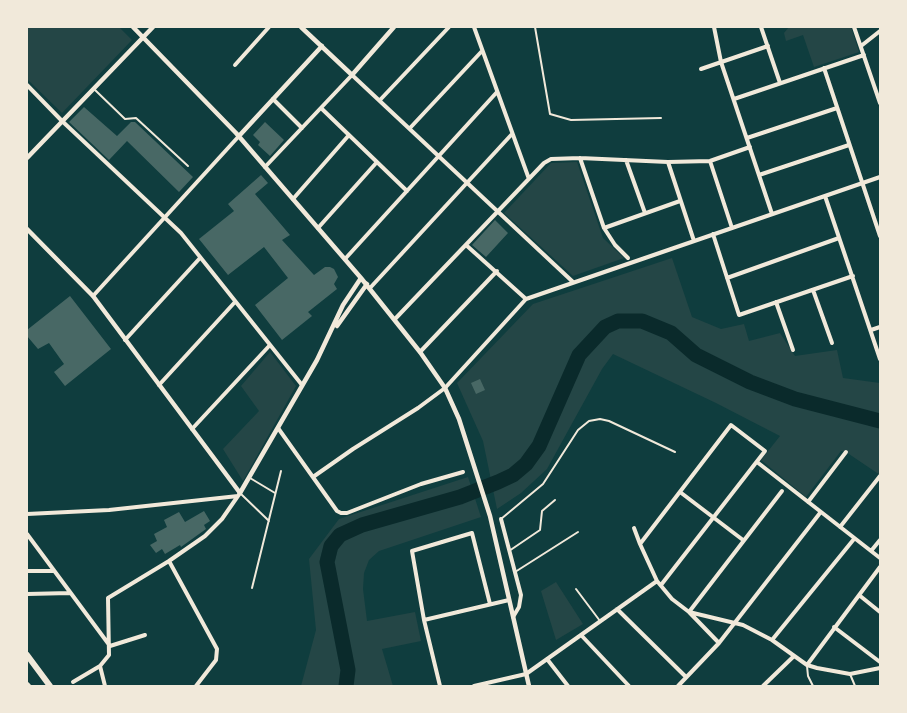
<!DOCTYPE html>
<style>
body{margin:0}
#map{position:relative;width:907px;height:713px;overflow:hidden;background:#0f3d3e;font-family:"Golos Text",sans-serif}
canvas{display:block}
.frame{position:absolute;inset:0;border:28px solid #f1e9da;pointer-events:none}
</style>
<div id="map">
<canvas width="907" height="713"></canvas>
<div class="frame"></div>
</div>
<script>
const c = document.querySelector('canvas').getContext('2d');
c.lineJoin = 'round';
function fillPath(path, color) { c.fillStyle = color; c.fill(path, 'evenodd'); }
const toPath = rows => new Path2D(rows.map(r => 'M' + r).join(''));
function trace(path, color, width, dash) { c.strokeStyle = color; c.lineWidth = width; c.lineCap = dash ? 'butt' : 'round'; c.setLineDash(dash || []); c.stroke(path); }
fillPath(toPath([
 [27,27,119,27,132,40,62,113,27,79],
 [789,27,851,27,859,52,814,67,803,35,786,41,784,33],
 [577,162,603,238,624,258,573,276,504,213,551,163],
 [672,258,692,317,721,329,744,324,749,341,780,333,795,356,837,350,843,378,880,383,880,475,846,452,841,451,806,497,761,460,780,436,716,403,613,354,602,369,547,469,521,493,497,509,483,441,457,383,533,304],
 [270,352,296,386,243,481,223,449,259,411,241,386],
 [468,477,481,517,379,551,369,560,364,573,363,589,367,621,415,612,421,641,382,649,393,686,301,686,316,630,309,559,339,519],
 [556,582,583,624,556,640,541,591]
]), '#244646');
trace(toPath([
 [346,686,348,670,327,562,331,546,340,535,362,525,460,497,498,482,513,475,526,464,539,446,579,355,605,327,618,321,642,321,671,333,696,355,750,382,795,399,880,421]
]), '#0a2a2b', 15);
fillPath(toPath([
 [84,107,117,136,131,122,135,122,193,177,179,192,127,141,109,160,69,122],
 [265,122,284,140,270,156,258,145,260,142,253,135],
 [261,175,268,183,255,194,290,235,282,240,314,275,325,267,330,267,334,269,338,277,334,284,337,289,308,312,312,316,282,340,255,305,288,278,264,247,228,275,199,239,234,211,228,204],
 [495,220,508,233,486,257,472,245],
 [70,296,111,349,65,386,54,372,64,364,49,343,38,349,27,336,27,330],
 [480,379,485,390,476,394,471,383],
 [204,511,210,521,204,525,206,529,181,547,180,545,165,554,162,549,156,553,150,545,157,541,154,534,167,527,164,520,179,512,185,522]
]), '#486865');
trace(toPath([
 [535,27,550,114,571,120,661,118],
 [94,89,125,119,136,118,188,166],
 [250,478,275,493],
 [241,494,269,521],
 [501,519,543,484,578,430,589,421,600,419,609,421,675,452],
 [509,551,540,530,542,511,555,500],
 [515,572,578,532],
 [252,588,281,471],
 [576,589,600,621],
 [807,666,808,676,813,686],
 [850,674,855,686]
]), '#f1e9da', 2);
trace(toPath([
 [474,27,529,179],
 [714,27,721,62,772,214],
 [761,27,780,83],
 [854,27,880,103],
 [861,46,880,31],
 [235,65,269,27],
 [824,68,880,236],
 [701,69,768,46],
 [27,85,62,121,181,233,302,385],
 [273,99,302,128],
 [734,99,864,55],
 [380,100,449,27],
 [321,108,407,191],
 [410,128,482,51],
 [747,138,837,108],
 [580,158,604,228,615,245,628,258],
 [626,160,645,213],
 [710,161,732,228],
 [668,162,694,241],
 [265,167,352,75,573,282],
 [759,175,849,145],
 [825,196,880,359],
 [293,199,349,135],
 [318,228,377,162],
 [604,228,680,201],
 [713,234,739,315,853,276],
 [466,245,526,299],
 [345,259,497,92],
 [727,278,839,238],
 [370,288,512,134],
 [813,290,832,343],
 [93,296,239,136],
 [776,302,793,350],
 [395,319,544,163,551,159,580,158,668,162,710,161,750,147],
 [871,330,880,327],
 [125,340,200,258],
 [420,352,497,271],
 [159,385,235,302],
 [278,428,337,511,341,513,347,513,421,484,463,472],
 [192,429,270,345],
 [757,462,880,558],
 [313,477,353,449,418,408,445,388,526,299,880,177],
 [782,491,689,612,743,625,772,640,807,665,817,668,850,674,880,668],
 [680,492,743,540],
 [808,502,846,452],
 [27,514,109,510,238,496],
 [501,519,521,595,519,607,513,617],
 [840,527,880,476],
 [634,528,640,544,657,581,672,599,689,612,719,643],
 [27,534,110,646,145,635],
 [640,544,731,425,765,451,661,585],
 [871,551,880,540],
 [169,561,217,649,216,660,196,686],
 [27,571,53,571],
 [27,594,70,593],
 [859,595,880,612],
 [617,609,686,677],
 [424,620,509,600],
 [834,627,880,662],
 [581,635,629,686],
 [772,640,854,539],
 [547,659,568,686],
 [807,665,880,567],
 [100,666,105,686],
 [73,682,100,666,109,655,108,598,169,561,205,536,222,519,240,493],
 [440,686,424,620,412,551,472,533,490,604],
 [474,686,526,674,657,581],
 [678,686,719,643,820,513],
 [763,686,794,656]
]), '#f1e9da', 4);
trace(toPath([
 [133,27,236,133,361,278,420,352,445,388,459,419,490,516,529,686],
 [301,27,352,75,394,27],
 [239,136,322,46],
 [27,158,153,27],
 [27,229,93,296,240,493,317,360,343,305,361,278],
 [337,326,367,284]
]), '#f1e9da', 4.5);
trace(toPath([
 [27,655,50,686],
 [27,685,28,686]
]), '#f1e9da', 6);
</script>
